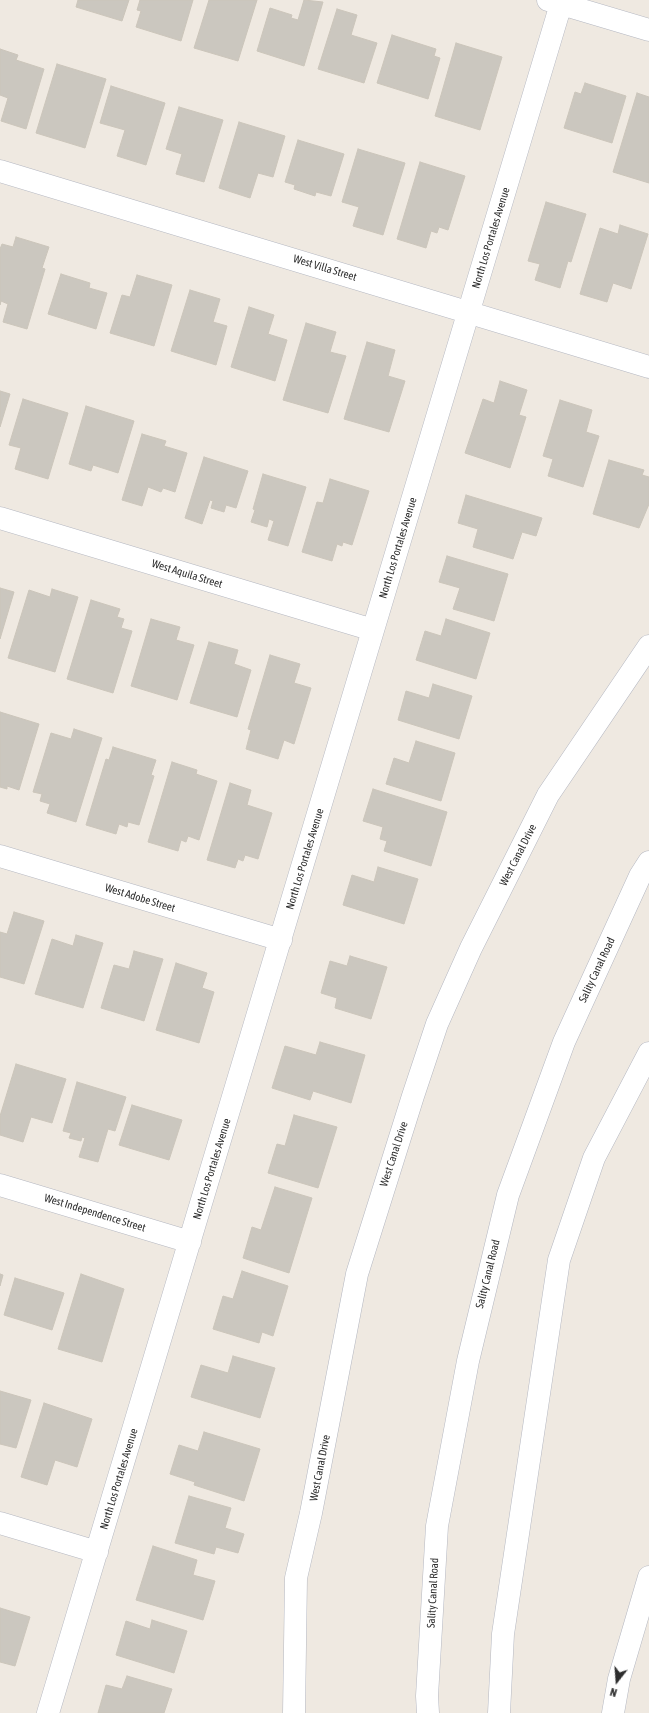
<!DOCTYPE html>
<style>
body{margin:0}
#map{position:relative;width:649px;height:1713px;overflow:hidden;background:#efe9e1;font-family:"Asap Condensed",sans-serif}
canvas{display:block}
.north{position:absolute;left:597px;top:1661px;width:40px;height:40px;-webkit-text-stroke:3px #fff;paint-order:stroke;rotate:197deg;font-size:11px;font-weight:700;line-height:16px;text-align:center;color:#2e2e2e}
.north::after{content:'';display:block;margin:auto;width:14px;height:18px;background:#2e2e2e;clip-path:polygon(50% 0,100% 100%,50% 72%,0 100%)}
</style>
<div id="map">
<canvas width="649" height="1713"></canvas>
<div class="north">N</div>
</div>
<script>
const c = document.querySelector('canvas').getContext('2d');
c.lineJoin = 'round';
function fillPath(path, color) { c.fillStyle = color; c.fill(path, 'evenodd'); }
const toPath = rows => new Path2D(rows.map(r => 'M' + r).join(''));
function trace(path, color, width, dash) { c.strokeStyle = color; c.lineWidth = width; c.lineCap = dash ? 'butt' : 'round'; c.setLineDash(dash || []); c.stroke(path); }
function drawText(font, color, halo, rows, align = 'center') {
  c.font = font + ' "Asap Condensed",sans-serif'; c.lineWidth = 4; c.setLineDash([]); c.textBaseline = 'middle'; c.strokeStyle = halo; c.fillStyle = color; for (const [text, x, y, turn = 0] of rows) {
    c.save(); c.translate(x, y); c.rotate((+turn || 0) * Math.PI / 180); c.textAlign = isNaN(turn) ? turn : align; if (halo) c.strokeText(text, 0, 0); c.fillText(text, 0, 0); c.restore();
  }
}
const building = toPath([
 [78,0,129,0,122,21,76,7,78,0],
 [140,0,193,0,181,41,136,27,141,11,137,10,140,0],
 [209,0,257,0,238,61,194,48,209,0],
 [304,0,323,2,304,66,257,51,270,8,292,15,291,18,298,20,304,0],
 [337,9,357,15,351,35,377,43,364,83,318,69,337,9],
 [392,35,436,49,434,56,440,58,428,99,377,83,392,35],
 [456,43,502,57,480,130,435,116,456,43],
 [0,49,18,55,16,60,44,69,26,129,1,121,8,98,0,95,0,49],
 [57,64,106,79,85,148,36,133,57,64],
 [585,83,626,96,612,143,564,128,575,92,581,94,585,83],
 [111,86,165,103,146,165,117,156,125,130,100,123,111,86],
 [637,93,649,97,649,183,613,172,637,93],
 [179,107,223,120,204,182,176,174,182,154,166,149,179,107],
 [239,122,285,136,273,177,258,173,250,198,219,188,239,122],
 [298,140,344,154,331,196,316,192,315,196,294,189,295,185,285,182,298,140],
 [358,149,405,163,383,235,353,226,359,207,342,202,358,149],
 [420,162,465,176,448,230,439,227,437,233,431,231,426,248,397,239,420,162],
 [546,202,586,214,571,262,568,261,560,288,535,280,540,264,528,261,546,202],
 [620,225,648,234,631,289,613,283,607,302,580,294,600,228,618,234,620,225],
 [16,237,49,247,42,268,45,269,27,329,3,322,8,304,1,301,0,305,0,249,2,244,13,247,16,237],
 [61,274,90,283,89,288,107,293,96,329,48,314,61,274],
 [137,275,172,285,154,346,110,333,122,295,130,297,137,275],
 [190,290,220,299,213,322,227,326,216,365,171,351,190,290],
 [249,307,274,315,268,334,287,340,275,381,231,367,249,307],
 [306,323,336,332,330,352,346,356,328,413,283,400,306,323],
 [367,342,395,350,388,376,405,381,389,432,344,419,367,342],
 [500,381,527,390,519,415,526,417,510,468,465,453,483,399,494,403,500,381],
 [0,391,10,394,0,427,0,391],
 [23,399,68,413,48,479,15,469,21,448,9,445,23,399],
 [560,400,592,410,586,432,599,436,583,487,548,476,553,459,543,456,560,400],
 [86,406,134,421,118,473,93,465,91,471,69,464,86,406],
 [142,434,166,441,164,446,187,453,175,492,163,488,161,492,148,487,142,506,122,500,142,434],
 [204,457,248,471,236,508,226,505,224,512,211,508,213,501,210,500,202,524,185,518,204,457],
 [609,460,644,470,642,475,649,477,649,504,639,528,593,514,609,460],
 [263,474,306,487,288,546,268,540,274,521,269,519,267,527,251,522,255,510,253,509,263,474],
 [330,479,369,491,352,545,343,542,342,546,337,544,332,561,302,552,317,502,323,503,330,479],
 [466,495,542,518,536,536,522,532,513,559,473,547,478,529,458,523,466,495],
 [447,556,508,574,494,621,453,609,460,588,439,582,447,556],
 [0,588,14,592,0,639,0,588],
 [52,589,78,597,55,672,8,658,29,590,50,597,52,589],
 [91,600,120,609,117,617,124,619,121,628,132,631,113,693,67,679,91,600],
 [151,619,180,627,176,640,194,645,177,700,131,686,151,619],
 [446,619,490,633,476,679,416,660,425,631,441,636,446,619],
 [209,642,238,650,234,664,251,670,237,717,190,703,209,642],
 [270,655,300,664,294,683,311,688,294,744,284,740,278,759,246,749,251,730,248,729,270,655],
 [433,684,472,696,459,739,398,720,406,691,429,698,433,684],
 [0,712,39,724,19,790,7,786,7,789,0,787,0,712],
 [74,729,102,738,76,822,47,813,50,804,40,801,42,794,33,792,51,733,71,739,74,729],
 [416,741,455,753,441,801,386,784,394,758,409,763,416,741],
 [113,747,156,760,151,775,154,776,139,825,128,822,127,827,119,824,116,834,86,825,106,759,109,760,113,747],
 [172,762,197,770,196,774,217,781,199,840,188,836,186,842,181,840,178,851,148,842,172,762],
 [230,783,251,790,247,805,272,813,258,859,245,855,243,861,238,859,235,868,207,860,230,783],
 [373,789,447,812,431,866,384,851,387,841,380,839,383,827,363,821,373,789],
 [378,867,418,879,404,924,343,905,352,875,374,882,378,867],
 [14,912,44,921,24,984,0,977,0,932,7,934,14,912],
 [76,935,103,943,83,1008,35,994,52,939,73,946,76,935],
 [134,951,163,959,144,1021,101,1008,114,965,129,969,134,951],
 [350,956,387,967,371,1019,335,1008,337,998,321,993,330,961,347,966,350,956],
 [176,963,207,973,202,988,214,992,199,1043,156,1030,176,963],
 [320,1042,365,1055,351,1103,313,1091,310,1100,272,1088,285,1046,316,1055,320,1042],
 [16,1064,66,1079,52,1123,31,1117,23,1142,0,1135,0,1116,16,1064],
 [77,1082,126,1097,115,1131,108,1129,98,1162,79,1157,85,1138,82,1137,81,1141,69,1138,71,1133,63,1131,77,1082],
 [132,1105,182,1120,169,1160,119,1145,132,1105],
 [294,1115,337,1127,318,1188,268,1173,277,1144,285,1146,294,1115],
 [275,1187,312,1198,289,1273,243,1258,252,1227,261,1230,275,1187],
 [242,1271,288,1286,273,1336,262,1332,259,1343,213,1329,223,1296,233,1299,242,1271],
 [0,1274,3,1275,0,1286,0,1274],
 [81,1274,124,1289,102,1362,58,1349,81,1274],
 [15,1278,64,1293,52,1330,4,1315,15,1278],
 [233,1356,275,1368,260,1418,191,1397,201,1365,228,1373,233,1356],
 [0,1391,31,1400,16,1448,0,1444,0,1391],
 [44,1403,92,1419,77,1467,55,1460,47,1485,21,1477,44,1403],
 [204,1432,260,1449,244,1501,194,1485,195,1482,170,1474,179,1445,198,1451,204,1432],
 [189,1496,231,1508,225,1528,244,1534,238,1553,216,1547,214,1554,175,1543,189,1496],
 [153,1546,197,1560,193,1575,215,1581,203,1620,136,1600,153,1546],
 [0,1608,30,1617,15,1666,0,1662,0,1608],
 [152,1620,187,1631,174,1673,116,1655,126,1621,150,1629,152,1620],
 [127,1676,172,1689,164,1713,98,1713,106,1685,122,1689,127,1676]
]);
fillPath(building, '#cbc7bf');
trace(building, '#cbc5ba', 1);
const street = toPath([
 [548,0,649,30],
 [0,171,649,367],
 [0,518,373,630],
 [0,856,281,940],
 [0,1185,190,1242],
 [0,1523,97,1552],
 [48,1713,561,4],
 [294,1713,296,1578,311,1513,357,1274,413,1096,437,1024,471,948,548,795,649,646],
 [428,1713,427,1696,437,1526,468,1361,508,1195,564,1042,640,876,649,862],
 [499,1713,503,1634,559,1260,594,1158,649,1053],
 [613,1713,619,1679,649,1577]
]);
trace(street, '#b4b7c1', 23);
trace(street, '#fff', 22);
drawText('11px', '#2e2e2e', '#fff', [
 ["North Los Portales Avenue",491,238,-73],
 ["West Villa Street",325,268,17],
 ["North Los Portales Avenue",398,548,-73],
 ["West Aquila Street",187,574,17],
 ["West Canal Drive",518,855,-63],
 ["North Los Portales Avenue",305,859,-73],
 ["West Adobe Street",140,898,17],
 ["Sality Canal Road",597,970,-65],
 ["West Canal Drive",394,1154,-72],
 ["North Los Portales Avenue",212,1169,-73],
 ["West Independence Street",95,1213,17],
 ["Sality Canal Road",488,1274,-76],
 ["West Canal Drive",320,1468,-79],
 ["North Los Portales Avenue",119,1479,-73],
 ["Sality Canal Road",433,1593,-87]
]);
</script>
